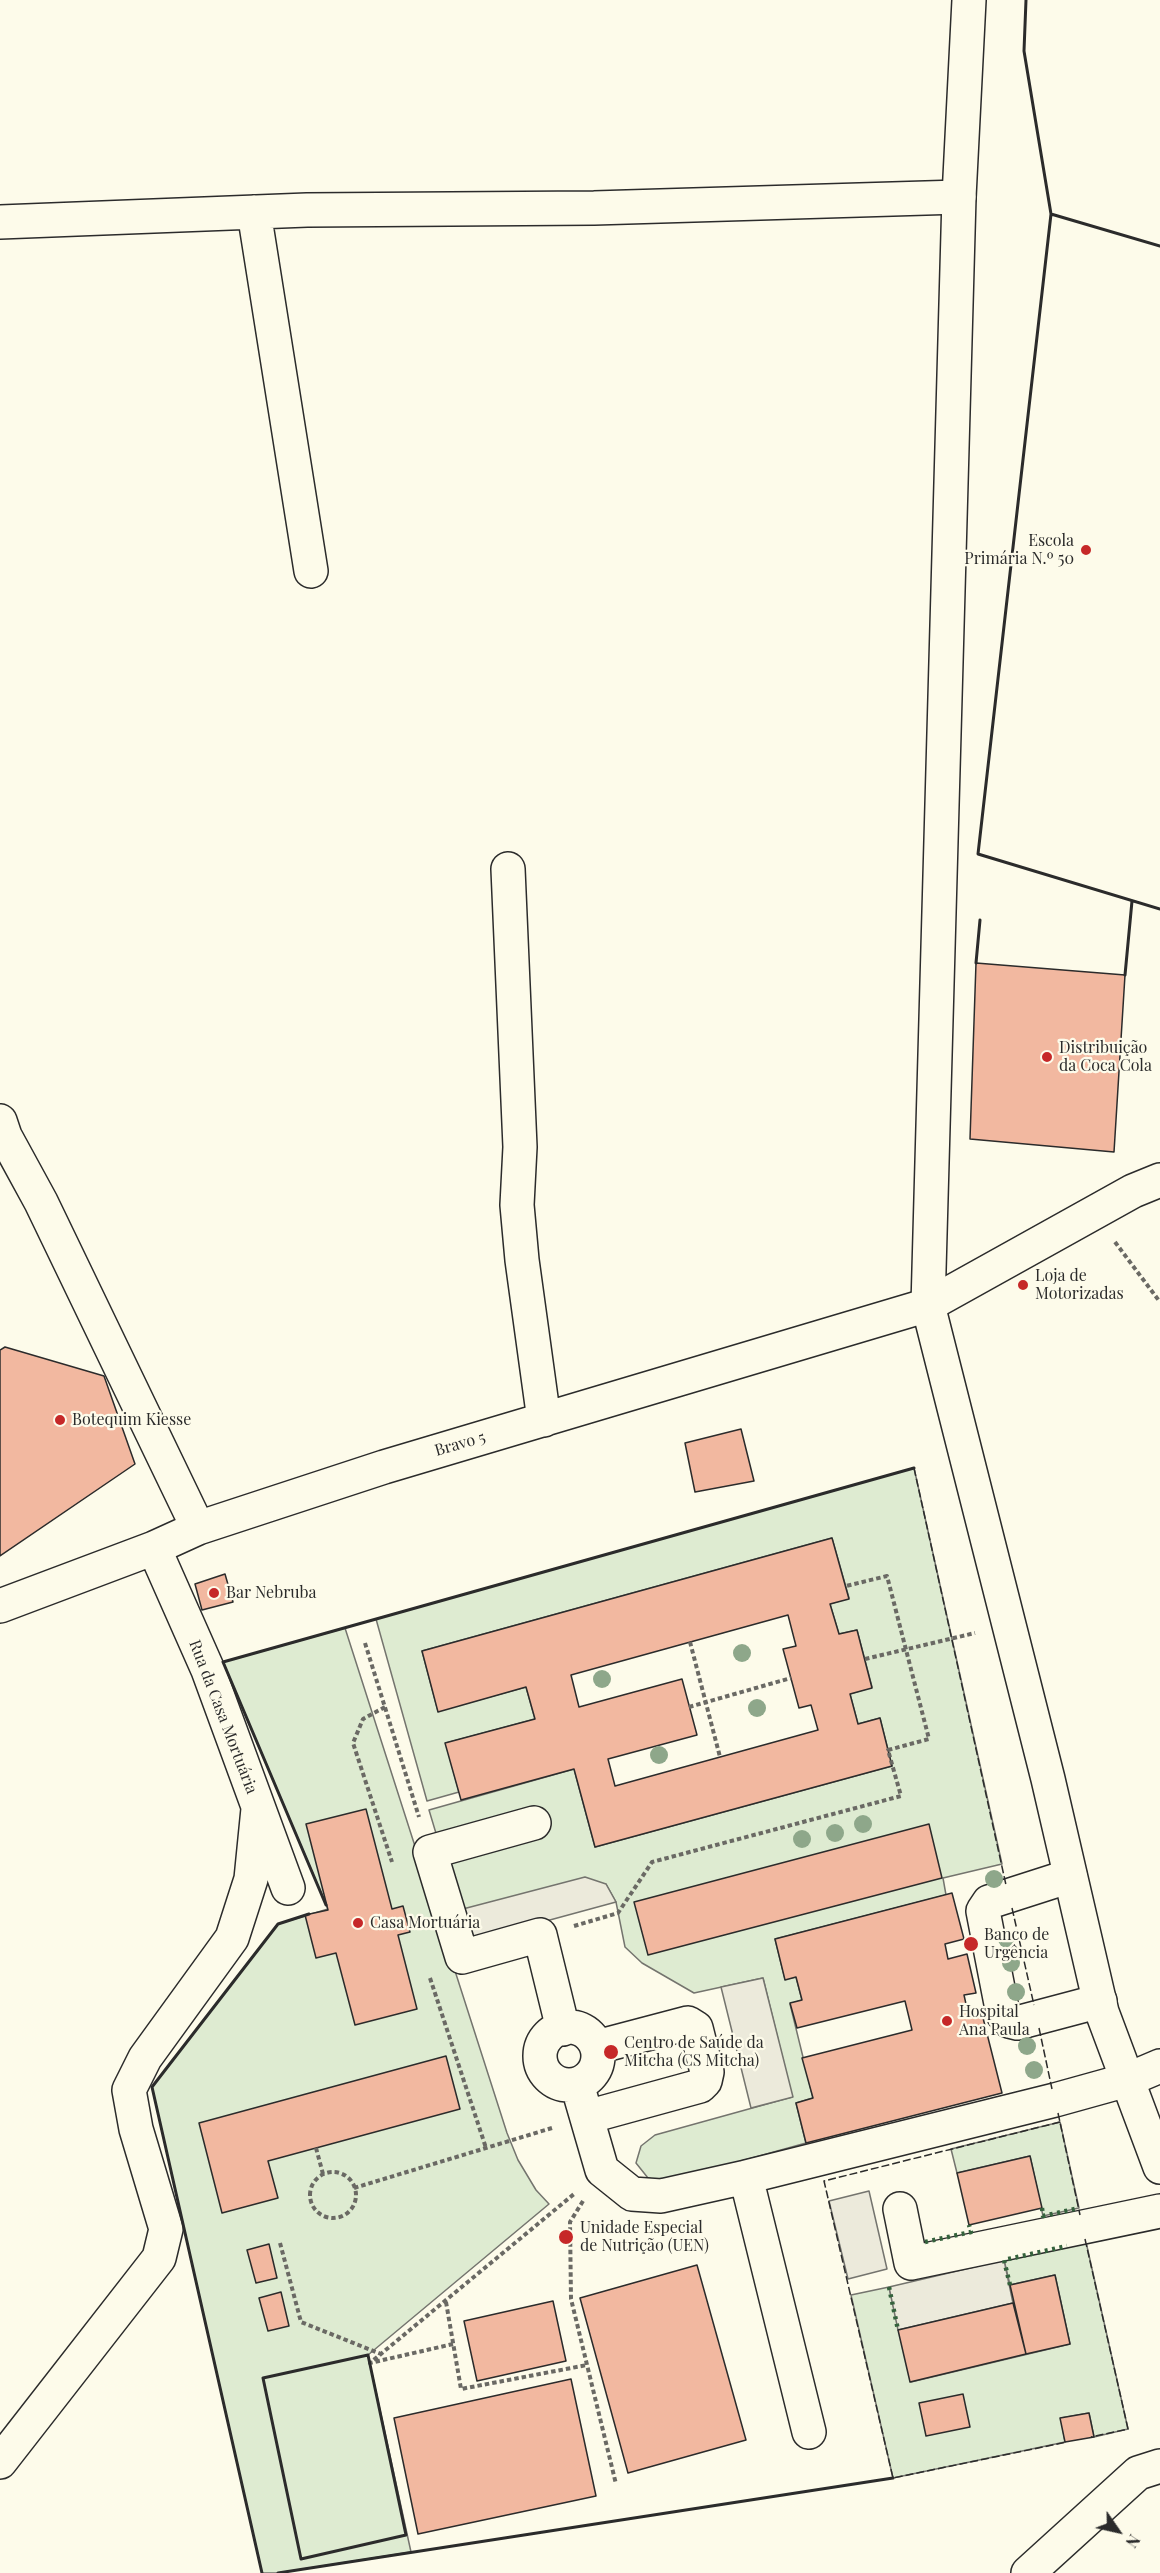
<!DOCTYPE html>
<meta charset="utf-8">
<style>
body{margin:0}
#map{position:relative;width:1160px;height:2573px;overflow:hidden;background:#fdfbea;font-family:"Playfair Display",serif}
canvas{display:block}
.north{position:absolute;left:1088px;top:2501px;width:60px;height:60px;-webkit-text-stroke:4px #fdfbea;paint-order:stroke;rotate:124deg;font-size:16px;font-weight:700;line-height:24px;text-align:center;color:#2b2b2b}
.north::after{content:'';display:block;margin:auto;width:21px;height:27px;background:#2b2b2b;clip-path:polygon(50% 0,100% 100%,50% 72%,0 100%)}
</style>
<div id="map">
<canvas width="1160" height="2573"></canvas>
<div class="north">N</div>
</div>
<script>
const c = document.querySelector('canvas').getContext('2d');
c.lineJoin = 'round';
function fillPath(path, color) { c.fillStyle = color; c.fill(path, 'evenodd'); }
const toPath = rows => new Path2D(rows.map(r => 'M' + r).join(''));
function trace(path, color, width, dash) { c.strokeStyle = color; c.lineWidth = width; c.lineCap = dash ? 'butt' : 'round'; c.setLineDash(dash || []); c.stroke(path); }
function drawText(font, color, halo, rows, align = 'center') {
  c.font = font + ' "Playfair Display",serif'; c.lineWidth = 4.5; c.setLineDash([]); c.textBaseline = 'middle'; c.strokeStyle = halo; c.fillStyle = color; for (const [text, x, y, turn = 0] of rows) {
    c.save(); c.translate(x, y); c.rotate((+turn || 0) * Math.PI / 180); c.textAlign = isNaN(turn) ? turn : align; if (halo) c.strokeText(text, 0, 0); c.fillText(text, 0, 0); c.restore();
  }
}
const green = toPath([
 [914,1468,1002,1864,943,1878,946,1895,775,1939,785,1979,796,1977,802,2000,790,2004,813,2098,796,2103,806,2143,666,2182,648,2178,636,2163,641,2146,655,2135,792,2097,763,1978,694,1993,642,1963,625,1947,616,1902,606,1884,459,1910,429,1810,574,1769,595,1847,892,1766,880,1718,858,1724,850,1694,872,1687,857,1630,839,1634,830,1604,849,1598,832,1538,422,1651,438,1711,526,1687,535,1719,446,1743,459,1792,427,1801,376,1619,914,1468],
 [345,1628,507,2133,518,2160,536,2190,549,2204,368,2355,411,2552,278,2573,262,2573,152,2087,278,1924,328,1909,223,1662,345,1628],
 [1060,2122,1079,2208,1043,2216,1030,2156,957,2173,951,2149,1060,2122],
 [1086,2242,1128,2429,1094,2437,1089,2413,1061,2418,1065,2442,893,2478,851,2295,889,2287,911,2382,1070,2344,1055,2275,1010,2285,1004,2260,1086,2242]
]);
fillPath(green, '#deebd1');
trace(green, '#74746e', 1.5);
const parking = toPath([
 [585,1877,606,1884,616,1902,469,1942,459,1910,585,1877],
 [763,1978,793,2097,751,2108,721,1987,763,1978],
 [869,2191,887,2269,848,2279,829,2201,869,2191],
 [1004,2260,1013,2303,898,2330,889,2287,1004,2260]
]);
fillPath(parking, '#eceadb');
trace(parking, '#74746e', 1.5);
const building = toPath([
 [976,963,1125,975,1114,1152,970,1139,976,963],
 [5,1347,104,1376,135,1464,0,1556,0,1350,5,1347],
 [741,1429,754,1481,695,1492,685,1443,741,1429],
 [832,1538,849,1599,830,1604,839,1634,857,1630,872,1688,850,1694,858,1724,880,1718,892,1766,595,1847,574,1769,461,1800,445,1743,535,1719,526,1687,438,1712,422,1651,832,1538],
 [788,1615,796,1646,783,1649,799,1708,811,1705,818,1730,615,1786,608,1759,697,1735,682,1679,579,1707,571,1675,788,1615],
 [225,1574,233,1602,202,1610,195,1584,225,1574],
 [366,1809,392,1909,403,1906,410,1932,398,1935,417,2009,355,2025,336,1953,316,1958,305,1915,328,1910,306,1824,366,1809],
 [929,1824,942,1878,648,1955,634,1902,929,1824],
 [952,1893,964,1939,945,1944,948,1959,967,1954,976,1993,964,1995,968,2013,981,2010,1002,2093,806,2143,796,2103,813,2098,802,2058,912,2030,905,2001,797,2028,790,2003,802,2000,796,1977,785,1980,775,1939,952,1893],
 [446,2056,460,2109,268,2161,278,2198,222,2213,199,2123,446,2056],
 [1030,2156,1042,2208,969,2225,957,2173,1030,2156],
 [269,2244,277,2278,256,2283,247,2250,269,2244],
 [697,2265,746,2440,628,2473,580,2298,697,2265],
 [1055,2275,1070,2344,1026,2354,1010,2285,1055,2275],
 [281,2292,289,2326,268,2331,259,2298,281,2292],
 [553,2301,566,2361,477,2381,464,2321,553,2301],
 [1013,2303,1026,2354,910,2382,898,2330,1013,2303],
 [571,2379,596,2496,418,2534,394,2418,571,2379],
 [963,2394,970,2427,926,2436,919,2403,963,2394],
 [1089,2413,1094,2437,1065,2442,1060,2418,1089,2413]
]);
fillPath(building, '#f2b8a0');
trace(building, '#2b2b2b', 1.5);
const minor = toPath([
 [254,212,311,571],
 [0,222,307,210,594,208,959,197],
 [508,869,520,1147,517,1205,522,1260,544,1420],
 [0,1121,5,1136,41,1202,198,1528],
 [154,1548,208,1670,288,1888],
 [0,1606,154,1548,198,1528,384,1467,928,1305,1133,1191,1160,1180],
 [534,1823,430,1852,462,1957,540,1935,563,2029],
 [1070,1876,989,1902,983,1911,1003,2014,1009,2021,1017,2023,1100,2001],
 '540 2056a29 29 0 1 1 58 0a29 29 0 1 1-58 0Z',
 [577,2084,602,2170,632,2194,661,2196,746,2177,809,2432],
 [587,2117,700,2086,705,2081,707,2072,696,2028,688,2023,597,2047],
 [746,2177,1055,2100,1127,2080,1160,2066],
 [900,2209,911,2263,1160,2211],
 [0,2462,159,2258,166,2229,136,2129,129,2090,145,2058,232,1938,251,1879,258,1809],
 [1028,2573,1138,2473,1160,2466]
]);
const major = toPath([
 [969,0,959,197,928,1305,1048,1779,1102,2012,1160,2167]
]);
trace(minor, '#2b2b2b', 36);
trace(major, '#2b2b2b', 36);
trace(toPath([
 [1115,1242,1160,1302],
 [690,1642,720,1757],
 [365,1643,419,1817],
 [865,1659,975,1633],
 [385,1707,363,1719,353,1743,392,1862],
 [689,1707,791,1678],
 [574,1926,618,1913,652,1862,901,1796,888,1750,929,1739,887,1576,846,1586],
 [430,1978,486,2148],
 [316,2148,323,2174],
 '310 2195a23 23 0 1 1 46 0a23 23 0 1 1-46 0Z',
 [354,2188,552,2128],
 [583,2201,570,2222,571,2299,616,2484],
 [280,2243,301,2322,381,2354],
 [446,2302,461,2389,587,2365],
 [453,2344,370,2363,574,2194]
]), '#6a6964', 4, [4.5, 3]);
trace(minor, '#fdfbea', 33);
trace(major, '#fdfbea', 33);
trace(toPath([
 [1042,2208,1043,2216,1079,2208],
 [925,2242,971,2232,969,2225],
 [1010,2285,1004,2260,1067,2246],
 [889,2287,898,2330]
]), '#34623c', 4.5, [3, 4.5]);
trace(toPath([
 [914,1468,1006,1885],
 [1012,1908,1034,2005],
 [1039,2028,1052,2089],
 [1058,2113,1080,2215],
 [1060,2122,824,2181,893,2478,1067,2442],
 [1085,2239,1128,2429,1091,2437]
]), '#2b2b2b', 1.5, [8, 3]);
trace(toPath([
 [1026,0,1024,51,1051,214],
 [1160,246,1051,214,978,854,1160,909],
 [976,963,980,920],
 [1125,975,1132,901],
 [326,1905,223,1662,914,1468],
 [368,2355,406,2535,301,2559,263,2378,368,2355],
 [262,2573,152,2087,278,1924,309,1914],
 [278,2573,893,2478]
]), '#2b2b2b', 3);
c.fillStyle = '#8ea78a';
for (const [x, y] of [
 [742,1653],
 [602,1679],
 [757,1708],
 [659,1755],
 [863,1824],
 [835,1833],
 [802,1839],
 [994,1879],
 [1007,1939],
 [1011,1963],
 [1016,1992],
 [1027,2046],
 [1034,2070]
]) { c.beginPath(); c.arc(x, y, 9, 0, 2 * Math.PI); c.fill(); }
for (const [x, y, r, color] of [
 [1086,550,6,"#c62828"],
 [1047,1057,6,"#c62828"],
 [1023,1285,6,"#c62828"],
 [60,1420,6,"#c62828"],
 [214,1593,6,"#c62828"],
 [358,1923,6,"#c62828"],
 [971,1944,8,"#c62828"],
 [947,2021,6,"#c62828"],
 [611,2052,8,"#c62828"],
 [566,2237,8,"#c62828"]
]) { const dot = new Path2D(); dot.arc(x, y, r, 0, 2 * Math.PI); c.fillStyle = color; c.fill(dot); trace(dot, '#fdfbea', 2); }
drawText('16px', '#2b2b2b', '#fdfbea', [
 ["Escola",1074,541,"right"],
 ["Primária N.º 50",1074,559,"right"],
 ["Distribuição",1059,1048],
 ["da Coca Cola",1059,1066],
 ["Loja de",1035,1276],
 ["Motorizadas",1035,1294],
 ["Botequim Kiesse",72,1420],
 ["Bar Nebruba",226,1593],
 ["Casa Mortuária",370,1923],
 ["Banco de",984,1935],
 ["Urgência",984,1953],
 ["Hospital",959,2012],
 ["Ana Paula",959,2030],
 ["Centro de Saúde da",624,2043],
 ["Mitcha (CS Mitcha)",624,2061],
 ["Unidade Especial",580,2228],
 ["de Nutrição (UEN)",580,2246]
], 'left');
drawText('16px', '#2b2b2b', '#fdfbea', [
 ["Bravo 5",460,1444,-16],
 ["Rua da Casa Mortuária",223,1717,69]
]);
</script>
